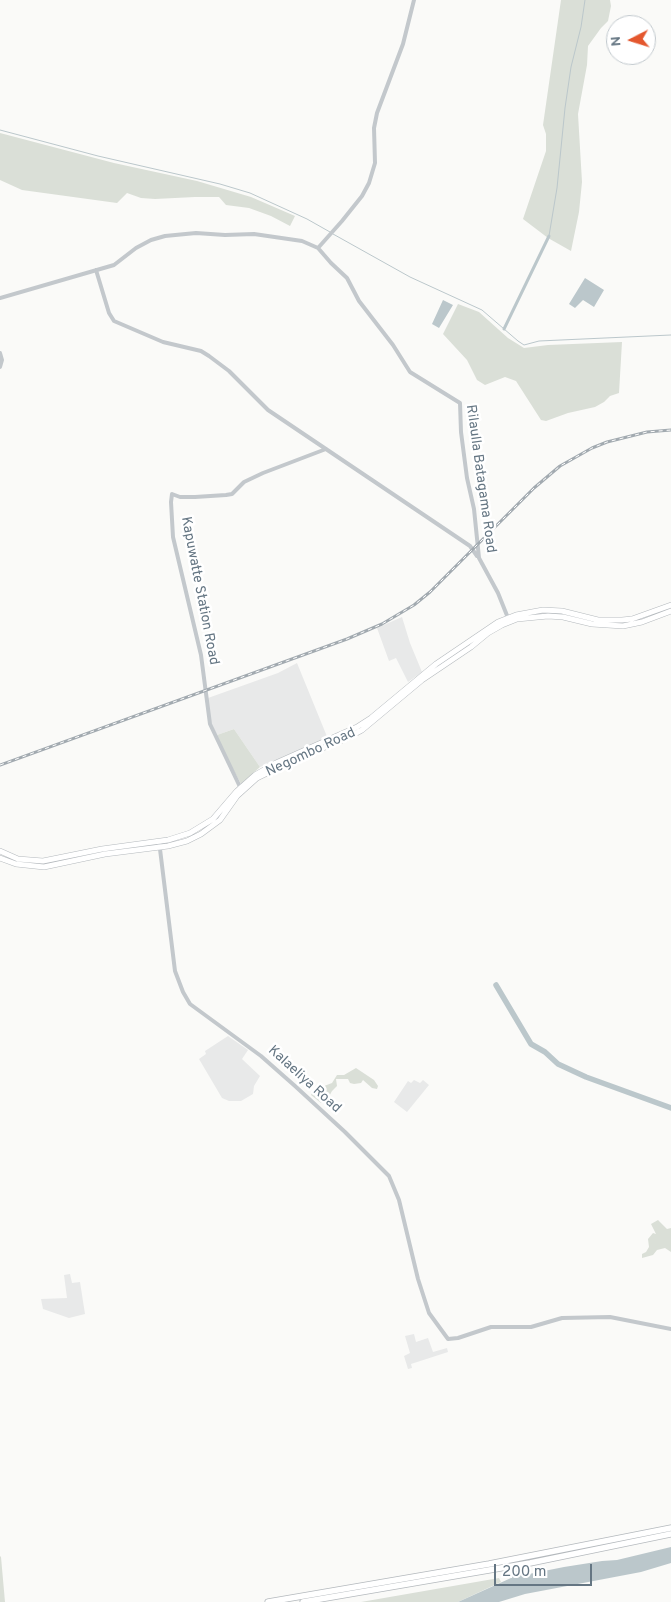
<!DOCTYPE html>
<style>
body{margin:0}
#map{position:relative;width:671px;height:1602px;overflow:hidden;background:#fafaf8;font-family:Overpass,sans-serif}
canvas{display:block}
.north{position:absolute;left:606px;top:15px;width:50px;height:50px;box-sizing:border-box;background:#fff;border:1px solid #c1c8cd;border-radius:50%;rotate:265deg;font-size:14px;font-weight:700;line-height:20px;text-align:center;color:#657683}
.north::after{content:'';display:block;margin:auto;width:18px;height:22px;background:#e4572e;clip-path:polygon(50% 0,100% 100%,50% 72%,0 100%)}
.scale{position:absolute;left:494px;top:1564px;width:98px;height:22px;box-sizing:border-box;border:2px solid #657683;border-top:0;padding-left:6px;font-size:15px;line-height:18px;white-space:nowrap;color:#657683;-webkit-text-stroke:4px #fff;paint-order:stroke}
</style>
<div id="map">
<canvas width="671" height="1602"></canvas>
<div class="north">N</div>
<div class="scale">200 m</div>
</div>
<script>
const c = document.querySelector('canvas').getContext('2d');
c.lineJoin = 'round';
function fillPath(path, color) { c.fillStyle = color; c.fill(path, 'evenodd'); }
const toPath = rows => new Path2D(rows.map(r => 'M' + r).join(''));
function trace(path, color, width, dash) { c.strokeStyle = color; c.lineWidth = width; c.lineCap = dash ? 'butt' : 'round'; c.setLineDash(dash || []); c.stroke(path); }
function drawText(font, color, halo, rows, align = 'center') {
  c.font = font + ' Overpass,sans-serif'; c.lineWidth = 5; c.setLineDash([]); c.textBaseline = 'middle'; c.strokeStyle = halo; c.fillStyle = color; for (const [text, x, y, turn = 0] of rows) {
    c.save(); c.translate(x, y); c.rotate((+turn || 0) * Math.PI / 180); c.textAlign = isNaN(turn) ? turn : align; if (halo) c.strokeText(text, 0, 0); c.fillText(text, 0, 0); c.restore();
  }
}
fillPath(toPath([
 [402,617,410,643,422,672,408,682,396,658,389,661,377,628],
 [297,663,328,739,260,767,234,729,217,735,211,722,208,698,278,673],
 [228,1036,248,1050,242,1059,260,1076,254,1086,253,1094,241,1101,229,1101,222,1098,199,1059,206,1054,205,1051],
 [414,1080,420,1083,423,1080,429,1085,407,1112,394,1102,408,1081,411,1083],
 [70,1274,72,1283,80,1282,85,1314,69,1318,43,1309,41,1299,67,1298,64,1275],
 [414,1334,416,1342,428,1338,433,1352,447,1348,448,1352,411,1364,412,1368,408,1369,404,1356,410,1353,405,1336]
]), '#e8e9e9');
fillPath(toPath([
 [561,0,610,0,611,6,608,21,601,28,588,46,587,65,578,114,582,182,579,212,571,251,548,238,523,219,546,151,546,134,543,125],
 [0,133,114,163,197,181,251,197,295,216,290,226,271,216,249,208,226,205,219,197,195,197,155,199,141,198,127,193,117,203,22,190,0,180],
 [458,304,479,312,508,338,524,348,548,345,622,342,619,393,610,396,604,402,595,407,568,413,546,421,541,420,516,381,505,377,485,385,477,380,467,360,443,334],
 [234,729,260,767,241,784,225,754,217,735],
 [356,1068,374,1080,378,1086,377,1089,372,1088,363,1080,361,1083,354,1084,350,1083,348,1079,336,1079,337,1086,332,1091,326,1102,321,1103,311,1095,313,1091,315,1092,319,1088,332,1083,337,1075,344,1075],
 [658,1220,667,1229,671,1228,671,1252,665,1248,657,1250,653,1255,642,1258,642,1254,646,1252,649,1247,648,1239,653,1233,656,1234,651,1224],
 [0,1556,1,1557,5,1602,0,1602],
 [499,1578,501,1582,458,1602,361,1602]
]), '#dadfd7');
fillPath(toPath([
 [585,278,604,290,594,307,583,300,575,308,569,304],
 [443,300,453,305,439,328,432,324],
 [671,1547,671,1563,641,1572,525,1594,499,1602,458,1602,511,1578,518,1569,526,1574,529,1574,564,1567,602,1561,617,1560]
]), '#bbc7cb');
trace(toPath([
 [0,130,98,156,220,184,250,193,307,219,330,232],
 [333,234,410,277,482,310,518,341,524,345,539,341,671,335],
 [549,236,557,188,565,108,571,67,581,27,585,0]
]), '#bbc7cb', 1);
trace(toPath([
 [504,329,549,236]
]), '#bbc7cb', 3);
trace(toPath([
 [496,985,531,1044,545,1052,558,1064,586,1077,671,1108]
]), '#bbc7cb', 5.5);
const trunk = toPath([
 [0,851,18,859,43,861,102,849,168,840,190,833,213,819,237,791,255,775,276,763,357,727,371,718,436,664,498,622,516,615,543,610,562,611,598,620,622,620,632,619,671,605],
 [0,858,16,864,44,867,105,854,168,846,187,841,201,834,220,820,237,796,257,778,296,759,345,739,362,730,422,680,471,647,488,633,502,625,517,619,548,616,563,617,592,624,623,626,642,622,671,611]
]);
const motorway = toPath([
 [268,1602,489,1564,671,1528],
 [303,1602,530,1563,671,1534]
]);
trace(trunk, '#b4b9bd', 6);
trace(motorway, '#b4b9bd', 7);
trace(toPath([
 [318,248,342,221,362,196,369,183,375,163,374,128,377,113,403,44,414,0],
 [96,270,109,313,114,321,163,342,201,351,209,356,229,371,268,410,470,546,477,556],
 [0,298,114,265,136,248,151,240,165,236,196,233,225,235,254,234,302,241,318,248,331,263,347,278,359,301,393,345,410,372,460,403,461,432,467,478,474,509,479,558,498,593,508,618],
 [0,353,2,360,0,367],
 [241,789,210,724,201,655,173,537,171,502,172,494,180,497,195,497,226,495,232,494,244,482,263,473,326,449],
 [159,841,175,971,183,992,190,1004,261,1056,295,1086,345,1132,389,1176,399,1200,418,1279,429,1313,448,1339,458,1338,491,1327,531,1327,562,1318,610,1317,671,1329]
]), '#c3c8cc', 4);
trace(trunk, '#fff', 5);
trace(motorway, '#fff', 5.5);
const rail = toPath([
 [0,765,347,639,382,624,414,605,430,592,534,488,560,466,592,448,607,442,647,432,671,430]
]);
trace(rail, '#a2aab0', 3);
trace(rail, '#fff', 1, [4]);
drawText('14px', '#657683', '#fff', [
 ["Rilaulla Batagama Road",480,479,82],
 ["Kapuwatte Station Road",199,591,79],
 ["Negombo Road",311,753,-25],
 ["Kalaeliya Road",304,1080,42]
]);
</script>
